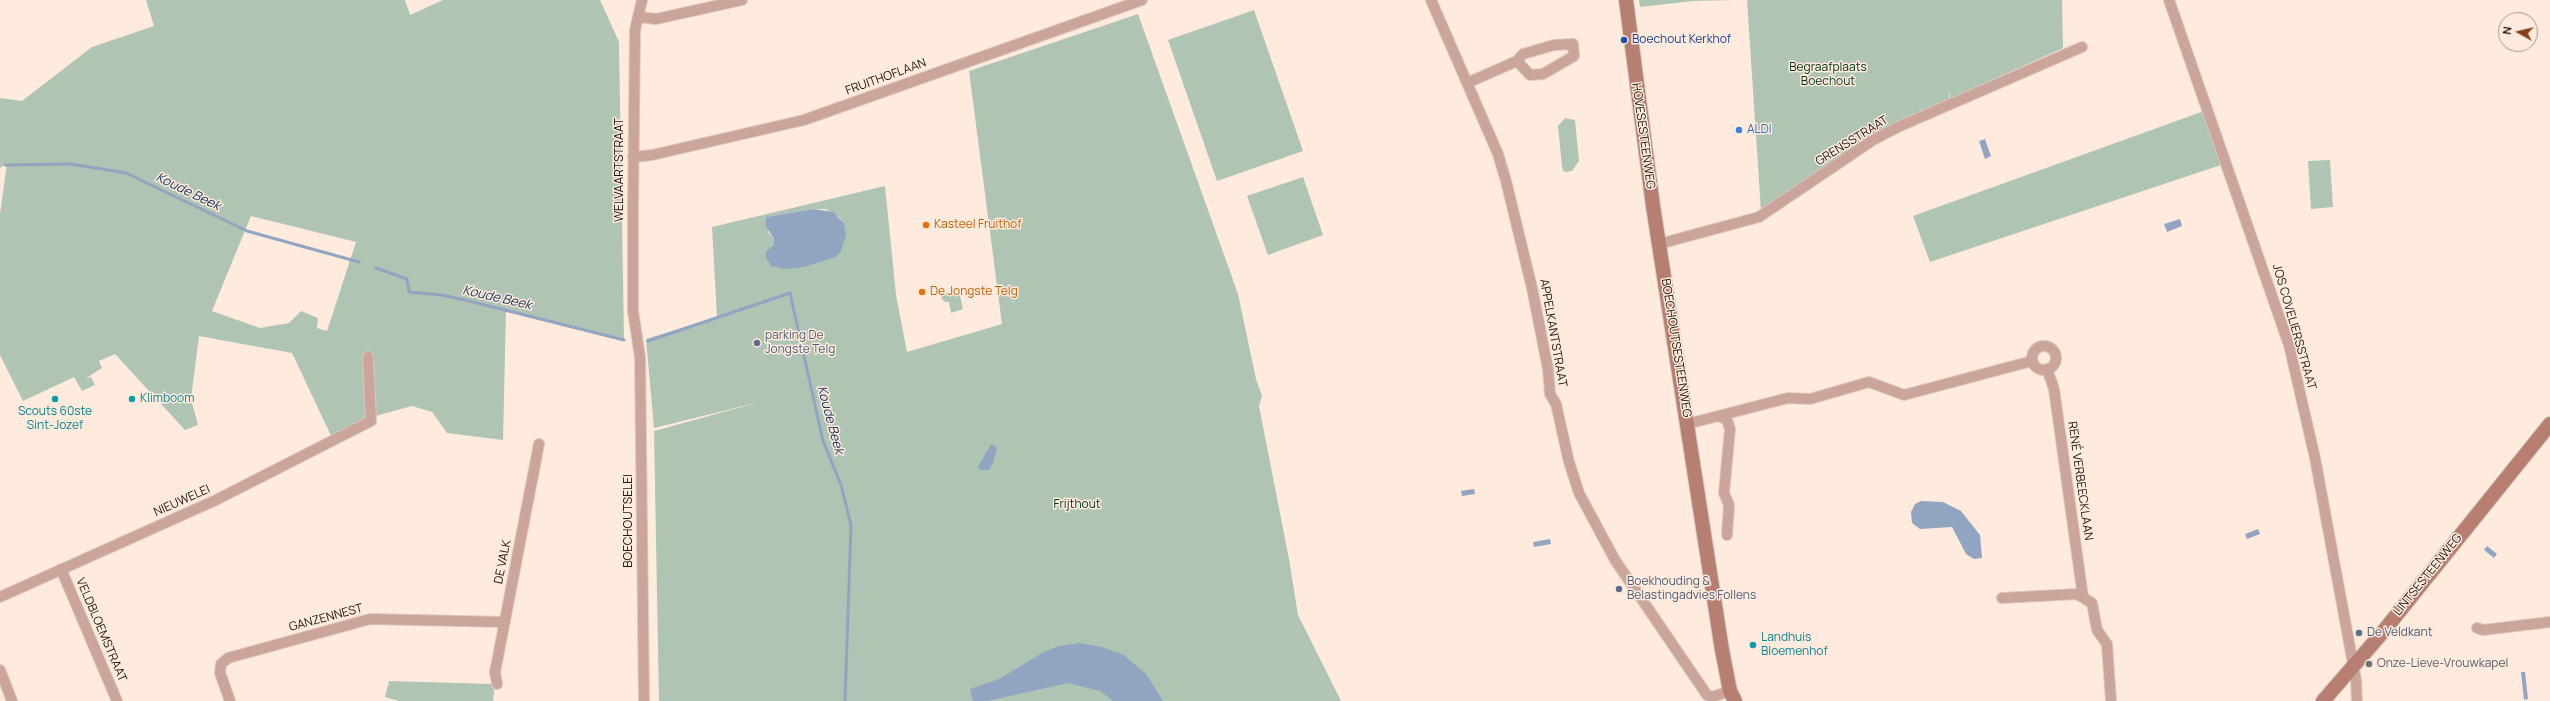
<!DOCTYPE html>
<meta charset="utf-8">
<style>
body{margin:0}
#map{position:relative;width:2550px;height:701px;overflow:hidden;background:#feebdd;font-family:Manrope,sans-serif}
canvas{display:block}
.north{position:absolute;left:2498px;top:12px;width:40px;height:40px;box-sizing:border-box;background:#feebdd;border:1px solid #a4958b;border-radius:50%;rotate:278deg;font-size:11px;font-weight:700;line-height:16px;text-align:center;color:#1d150f}
.north::after{content:'';display:block;margin:auto;width:14px;height:18px;background:#87401d;clip-path:polygon(50% 0,100% 100%,50% 72%,0 100%)}
</style>
<div id="map">
<canvas width="2550" height="701"></canvas>
<div class="north">N</div>
</div>
<script>
const c = document.querySelector('canvas').getContext('2d');
c.lineJoin = 'round';
function fillPath(path, color) { c.fillStyle = color; c.fill(path, 'evenodd'); }
const toPath = rows => new Path2D(rows.map(r => 'M' + r).join(''));
function trace(path, color, width, dash) { c.strokeStyle = color; c.lineWidth = width; c.lineCap = dash ? 'butt' : 'round'; c.setLineDash(dash || []); c.stroke(path); }
function drawText(font, color, halo, rows, align = 'center') {
  c.font = font + ' Manrope,sans-serif'; c.lineWidth = 3; c.setLineDash([]); c.textBaseline = 'middle'; c.strokeStyle = halo; c.fillStyle = color; for (const [text, x, y, turn = 0] of rows) {
    c.save(); c.translate(x, y); c.rotate((+turn || 0) * Math.PI / 180); c.textAlign = isNaN(turn) ? turn : align; if (halo) c.strokeText(text, 0, 0); c.fillText(text, 0, 0); c.restore();
  }
}
fillPath(toPath([
 [146,0,405,0,410,15,443,0,600,0,619,42,624,340,506,311,503,440,447,433,432,412,412,406,379,415,334,442,292,353,199,336,191,399,198,425,185,430,115,354,99,361,102,368,85,379,91,377,95,385,82,391,74,377,23,401,0,355,0,214,7,163,0,168,0,98,22,101,92,47,154,26],
 [251,216,356,242,327,331,317,328,318,318,301,311,289,323,260,328,212,311],
 [1639,0,1736,0,1693,1,1640,7],
 [1747,0,2062,0,2063,48,1950,99,1949,89,1949,100,1761,211],
 [1254,10,1303,151,1217,181,1168,40],
 [1138,14,1238,294,1256,379,1262,396,1259,406,1289,559,1298,615,1341,701,659,701,654,431,760,402,654,428,646,339,717,317,712,227,885,186,896,295,907,352,1002,324,969,71],
 [814,209,825,209,839,217,844,223,770,247,774,244,774,239,768,232,766,217],
 [2204,111,2224,164,1930,262,1913,216],
 [1565,118,1575,120,1579,161,1572,171,1566,172,1563,171,1562,166,1558,126],
 [2330,160,2333,207,2311,209,2308,161],
 [1303,177,1323,235,1268,255,1247,196],
 [944,292,960,295,963,309,951,313,949,302,945,302,941,298],
 [389,681,493,684,494,692,493,701,399,701,385,697]
]), '#afc4b3');
fillPath(toPath([
 [1985,139,1991,156,1985,159,1979,141],
 [814,209,833,212,844,223,846,235,841,251,835,257,804,267,784,269,771,266,766,258,766,252,774,244,774,239,766,227,766,217],
 [2180,219,2182,226,2167,232,2164,224],
 [991,444,997,448,993,463,989,470,980,470,978,467],
 [1474,489,1475,494,1462,496,1461,491],
 [1921,501,1943,502,1961,511,1980,535,1982,558,1974,559,1966,554,1952,527,1920,529,1912,523,1911,512,1915,504],
 [2258,529,2260,534,2247,539,2245,534],
 [1550,539,1551,544,1534,547,1533,542],
 [2487,546,2497,554,2494,558,2484,550],
 [1080,643,1102,647,1124,655,1146,674,1163,701,1113,701,1100,691,1068,683,987,701,973,701,970,689,999,679,1044,652,1059,646],
 [2521,672,2525,672,2528,699,2524,700]
]), '#91a5c1');
trace(toPath([
 [5,165,71,164,126,173,247,231,359,262],
 [376,268,407,279,409,292,442,295,469,301,624,340],
 [648,341,790,293,823,441,841,485,851,525,845,701]
]), '#91a5c1', 3);
const street = toPath([
 [642,0,635,30,633,211,633,311,640,357,644,701],
 [1431,0,1498,154,1506,181,1532,288,1548,369,1550,394,1556,404,1569,462,1579,493,1615,560,1707,695,1712,697,1730,691],
 [2169,0,2289,345,2315,458,2356,680,2357,701],
 [639,17,656,19,742,0],
 [1467,83,1517,61,1523,54,1554,45,1573,44,1574,56,1543,74,1530,75,1517,61],
 [633,157,652,155,804,120,1142,0],
 [1659,244,1759,217,1873,140,1898,127,2082,47],
 '2032 358a12 12 0 1 1 24 0a12 12 0 1 1-24 0Z',
 [2047,369,2054,389,2083,597],
 [1719,416,1727,420,1730,429,1724,493,1729,505,1727,535],
 [1687,424,1788,398,1810,399,1869,382,1904,395,2032,361],
 [61,569,117,701],
 [0,597,216,500,371,421,368,357],
 [2002,598,2077,594,2092,603,2097,630,2107,644,2111,701],
 [2477,628,2483,630,2550,622],
 [0,670,12,701],
 [497,684,495,672,539,444],
 [230,701,220,673,221,664,228,658,370,619,505,622]
]);
const secondary = toPath([
 [1626,0,1653,206,1722,650,1730,691,1735,701],
 [2323,701,2382,633,2550,424]
]);
trace(street, '#dac9bc', 12);
trace(secondary, '#dac9bc', 16);
trace(street, '#cba49b', 10);
trace(secondary, '#b67f72', 14);
for (const [x, y, r, color] of [
 [1624,40,4,"#1a4fb4"],
 [1739,130,4,"#3f7fe0"],
 [926,225,4,"#e8710a"],
 [922,292,4,"#e8710a"],
 [757,343,4,"#5c6f8a"],
 [55,399,4,"#0f9aa8"],
 [132,399,4,"#0f9aa8"],
 [1619,589,4,"#5c6f8a"],
 [2359,633,4,"#5c6f8a"],
 [1753,645,4,"#0f9aa8"],
 [2369,664,4,"#6b7280"]
]) { const dot = new Path2D(); dot.arc(x, y, r, 0, 2 * Math.PI); c.fillStyle = color; c.fill(dot); trace(dot, '#feebdd', 1.5); }
drawText('12px', '#164399', '#feebdd', [
 ["Boechout Kerkhof",1632,40]
], 'left');
drawText('12px', '#013312', '#feebdd', [
 ["Begraafplaats",1828,68],
 ["Boechout",1828,82],
 ["Frijthout",1077,505]
]);
drawText('12px', '#1d150f', '#feebdd', [
 ["FRUITHOFLAAN",886,77,-20],
 ["HOVESESTEENWEG",1643,136,82],
 ["GRENSSTRAAT",1852,141,-32],
 ["WELVAARTSTRAAT",620,170,-90],
 ["JOS COVELIERSSTRAAT",2294,327,74],
 ["APPELKANTSTRAAT",1553,333,80],
 ["BOECHOUTSESTEENWEG",1676,348,81],
 ["RENÉ VERBEECKLAAN",2080,481,82],
 ["NIEUWELEI",182,501,-24],
 ["BOECHOUTSELEI",629,521,-90],
 ["DE VALK",503,562,-79],
 ["LINTSESTEENWEG",2428,575,-51],
 ["GANZENNEST",326,618,-15],
 ["VELDBLOEMSTRAAT",101,630,67]
]);
drawText('12px', '#366cbe', '#feebdd', [
 ["ALDI",1747,130]
], 'left');
drawText('12px', '#c56008', '#feebdd', [
 ["Kasteel Fruithof",934,225],
 ["De Jongste Telg",930,292]
], 'left');
drawText('12px', '#4e5e75', '#feebdd', [
 ["parking De",765,336],
 ["Jongste Telg",765,350],
 ["Boekhouding &",1627,582],
 ["Belastingadvies Follens",1627,596],
 ["De Veldkant",2367,633]
], 'left');
drawText('12px', '#0d838f', '#feebdd', [
 ["Klimboom",140,399],
 ["Scouts 60ste",55,412,"center"],
 ["Sint-Jozef",55,426,"center"],
 ["Landhuis",1761,638],
 ["Bloemenhof",1761,652]
], 'left');
drawText('12px', '#5b616d', '#feebdd', [
 ["Onze-Lieve-Vrouwkapel",2377,664]
], 'left');
drawText('italic 13px', '#1e3960', '#feebdd', [
 ["Koude Beek",188,192,26],
 ["Koude Beek",497,298,13],
 ["Koude Beek",830,420,75]
]);
</script>
